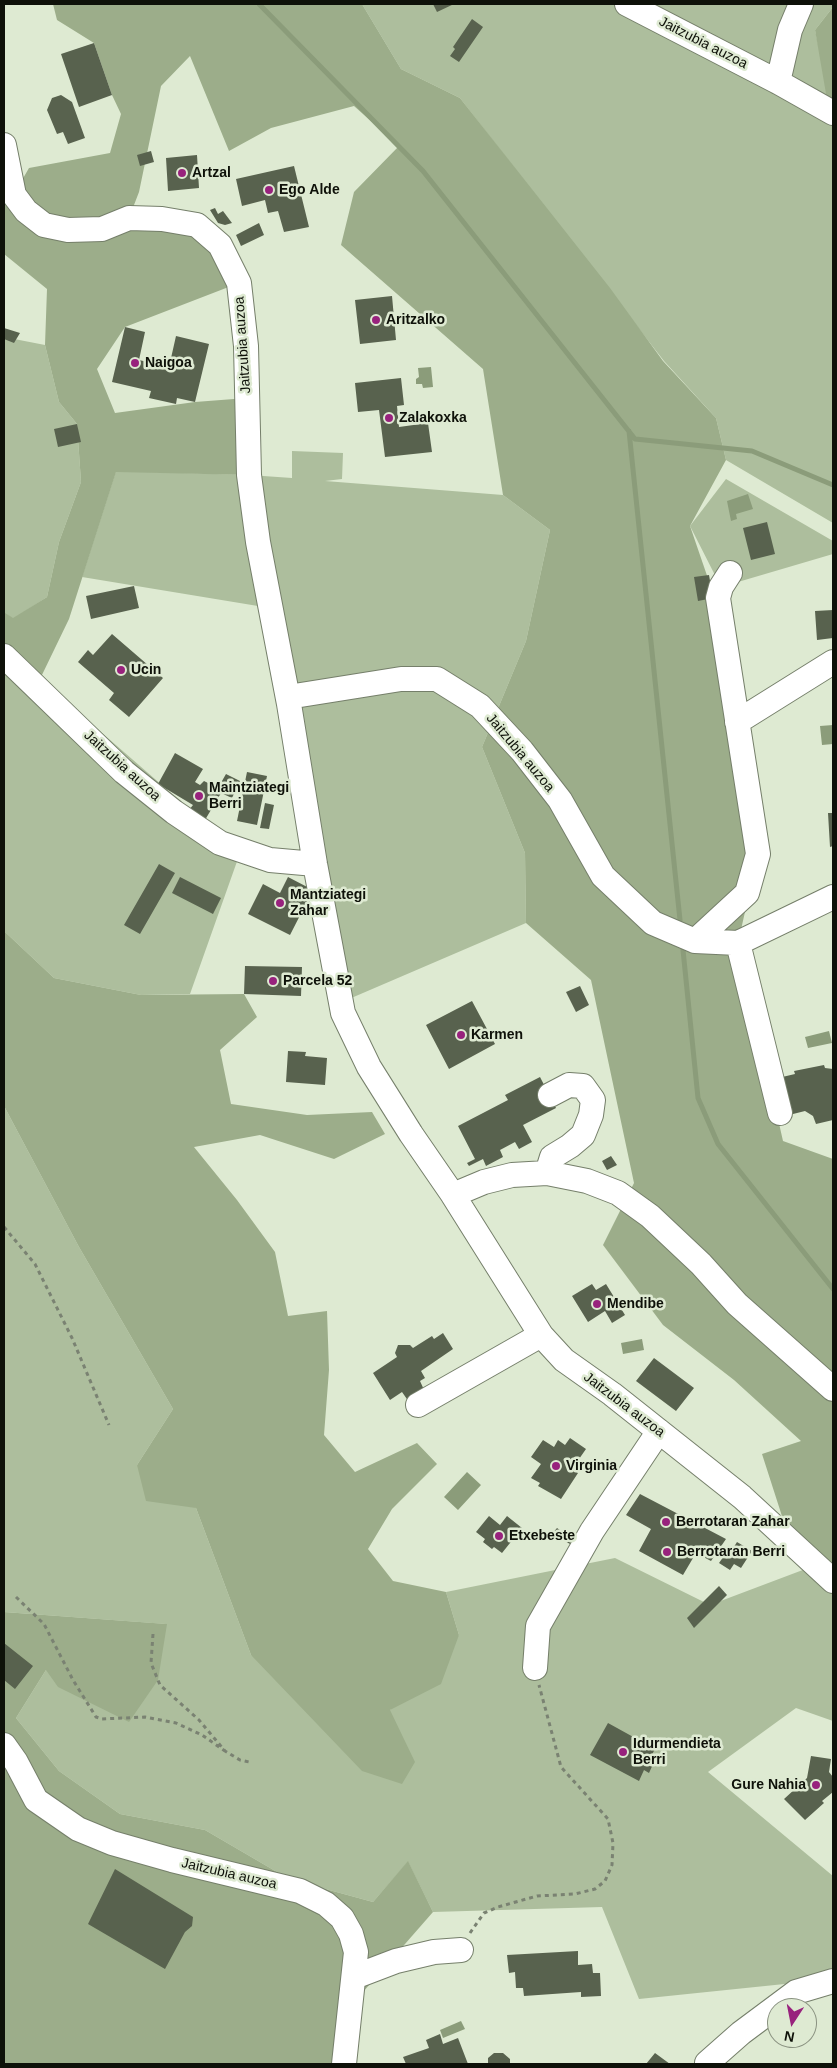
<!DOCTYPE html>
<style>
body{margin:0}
#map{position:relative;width:837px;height:2068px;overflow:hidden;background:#deead2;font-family:Arial,sans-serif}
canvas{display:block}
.frame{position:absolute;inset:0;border:5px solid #0e1109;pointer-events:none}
.north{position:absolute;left:767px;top:1998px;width:50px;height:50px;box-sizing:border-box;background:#deead2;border:1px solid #8b9382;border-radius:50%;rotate:191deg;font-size:14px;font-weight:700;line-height:20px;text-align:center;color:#0e1109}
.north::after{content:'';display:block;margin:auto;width:18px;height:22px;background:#98227d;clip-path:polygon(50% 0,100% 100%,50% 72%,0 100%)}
</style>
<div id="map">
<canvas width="837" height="2068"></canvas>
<div class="frame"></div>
<div class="north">N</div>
</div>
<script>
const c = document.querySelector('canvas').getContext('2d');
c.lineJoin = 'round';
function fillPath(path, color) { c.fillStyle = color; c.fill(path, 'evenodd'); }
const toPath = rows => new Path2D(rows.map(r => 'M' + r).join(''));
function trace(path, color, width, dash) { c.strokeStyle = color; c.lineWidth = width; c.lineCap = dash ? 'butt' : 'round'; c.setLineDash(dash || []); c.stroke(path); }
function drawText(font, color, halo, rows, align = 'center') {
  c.font = font + ' Arial,sans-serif'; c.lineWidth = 5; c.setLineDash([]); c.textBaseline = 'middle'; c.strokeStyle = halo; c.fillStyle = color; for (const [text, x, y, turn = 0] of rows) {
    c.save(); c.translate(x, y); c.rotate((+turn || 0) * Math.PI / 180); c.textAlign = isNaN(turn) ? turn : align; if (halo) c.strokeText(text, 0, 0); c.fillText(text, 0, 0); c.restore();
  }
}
fillPath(toPath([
 [362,4,833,4,833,7,815,30,833,113,833,523,726,460,716,418,664,361,460,98,401,69],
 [4,337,45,345,59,402,77,424,81,482,59,542,47,597,13,619,4,612],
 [292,451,343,453,342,479,325,481,503,495,550,530,526,641,482,747,525,853,526,923,342,1002,270,608,82,577,116,471,249,475,292,478],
 [726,479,833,541,833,554,721,587,690,526],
 [5,643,40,679,240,853,190,994,141,995,54,978,4,931],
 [4,1106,79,1247,173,1409,137,1465,196,1508,251,1655,390,1710,459,1635,446,1592,615,1558,710,1605,816,1565,833,1581,833,1721,796,1708,708,1772,833,1876,833,1979,639,1999,602,1907,433,1912,408,1862,373,1902,289,1879,205,1830,120,1814,59,1771,16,1718,46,1670,166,1624,4,1612]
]), '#adbe9d');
fillPath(toPath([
 [53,4,362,4,401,69,460,98,610,288,663,361,716,418,726,460,690,526,714,596,758,854,738,943,783,1141,833,1159,833,1581,790,1541,762,1454,801,1441,734,1380,663,1325,603,1245,634,1183,591,980,526,923,525,853,482,747,526,641,550,530,503,495,483,369,341,245,354,192,399,146,354,106,271,128,229,151,190,56,161,86,139,192,129,218,197,225,239,283,125,327,97,369,115,413,195,402,247,398,249,475,116,472,69,619,40,679,4,642,4,612,13,618,47,597,59,542,81,482,77,424,59,402,45,345,47,289,4,254,4,147,14,194,29,168,110,153,121,114,112,95,94,43,57,20],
 [833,7,833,113,829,111,815,30],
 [4,931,54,978,141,995,244,994,257,1017,220,1050,231,1104,307,1115,372,1112,385,1134,334,1159,260,1135,194,1147,237,1200,275,1252,288,1316,327,1311,329,1370,324,1435,355,1472,417,1443,437,1464,392,1509,368,1549,393,1581,446,1592,459,1635,441,1684,390,1710,415,1762,402,1784,362,1771,251,1655,196,1508,146,1501,137,1465,173,1409,79,1247,4,1106],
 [4,1612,167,1624,158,1680,129,1722,58,1687,46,1670,16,1718,59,1771,120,1814,205,1830,289,1879,373,1902,408,1861,433,1912,363,1992,356,2064,4,2064]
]), '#9cad8a');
fillPath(toPath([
 [431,367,433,387,423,388,422,384,416,384,416,379,419,377,418,368],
 [748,494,753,509,736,514,737,519,731,521,727,501],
 [833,725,833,744,822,745,820,726],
 [829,1031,832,1043,808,1048,805,1037],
 [642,1339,644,1350,623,1354,621,1343],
 [467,1472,481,1485,458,1510,444,1497],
 [461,2021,465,2029,443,2038,440,2030]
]), '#8b9c7a');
trace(toPath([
 [259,4,423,171,635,439,752,451,833,485],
 [629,431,680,920],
 [683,950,698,1098,718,1144,833,1289]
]), '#8b9c7a', 5);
fillPath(toPath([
 [433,4,454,4,437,12],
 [472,19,483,27,459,62,450,56,455,49,453,47],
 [94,43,112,95,79,107,61,54],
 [61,95,72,102,85,138,68,144,63,132,57,134,47,110,52,98],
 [151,151,154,162,140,166,137,155],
 [197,155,199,188,168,191,166,158],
 [294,166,309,227,284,232,278,211,268,213,265,200,242,206,236,179],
 [215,208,218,214,223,211,232,223,225,225,218,223,210,210],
 [259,223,264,235,241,246,236,235],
 [392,296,396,340,360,344,355,300],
 [125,327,145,332,139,360,169,367,176,336,209,344,195,402,177,398,176,404,149,398,151,391,112,382],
 [4,328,20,333,14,343,4,339],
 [401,378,404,405,397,406,399,427,428,423,432,452,385,457,379,410,358,412,355,383],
 [77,424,81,442,58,447,54,429],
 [767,522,775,554,751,560,743,528],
 [709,575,713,598,698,601,694,577],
 [134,586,139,608,91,619,86,596],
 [833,610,833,638,817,640,815,611],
 [112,634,163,678,129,717,109,700,114,693,78,662,88,650,93,655],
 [175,753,203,769,195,782,200,785,204,781,218,788,226,774,240,781,232,798,221,793,205,820,189,810,193,805,158,784],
 [247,772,267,776,257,825,237,821],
 [265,803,274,805,269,829,260,828],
 [828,813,833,813,833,846,830,847],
 [159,864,175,873,140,934,124,925],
 [180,877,221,898,213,914,172,893],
 [288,877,313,890,290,935,248,914,263,884,280,893],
 [245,966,302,967,301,996,244,994],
 [580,986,589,1005,576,1012,566,992],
 [472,1001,495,1044,449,1069,426,1025],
 [288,1051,306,1052,305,1056,327,1058,325,1085,286,1082],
 [824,1065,825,1068,833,1069,832,1111,833,1120,816,1124,813,1116,805,1111,793,1114,792,1110,786,1111,778,1078,795,1074,794,1071],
 [540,1077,556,1108,523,1125,532,1142,519,1149,515,1142,500,1150,503,1157,486,1166,483,1159,469,1166,467,1163,475,1159,458,1126,508,1100,505,1095],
 [611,1156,617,1165,607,1170,602,1161],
 [592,1284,596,1290,606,1284,625,1315,612,1323,605,1311,588,1322,572,1296],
 [443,1333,453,1349,421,1371,425,1378,420,1381,425,1392,409,1402,402,1392,390,1400,373,1373,397,1357,395,1353,398,1345,410,1345,413,1348,432,1336,434,1339],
 [654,1358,694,1388,676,1411,636,1381],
 [570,1438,586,1449,572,1469,578,1473,561,1499,538,1486,540,1483,531,1478,541,1464,531,1457,543,1440,554,1447,558,1440,565,1445],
 [640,1494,726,1539,711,1561,696,1553,683,1575,639,1551,651,1529,626,1515],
 [489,1516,500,1525,507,1516,522,1528,502,1553,494,1547,492,1549,483,1542,485,1539,476,1532],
 [557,1528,564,1533,558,1539,552,1534],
 [567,1534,574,1539,570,1544,563,1540],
 [737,1542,752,1551,741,1568,734,1564,730,1570,719,1563,724,1556,727,1558],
 [719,1586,727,1595,694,1628,687,1618],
 [4,1643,33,1666,15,1689,4,1680],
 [608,1723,655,1749,649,1760,654,1762,649,1773,644,1770,639,1781,590,1755],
 [811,1756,831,1759,829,1772,833,1777,833,1792,822,1801,824,1803,805,1820,784,1799,807,1778],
 [115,1869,193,1917,192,1926,185,1932,165,1969,88,1924],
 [578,1951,578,1965,592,1964,593,1973,600,1973,601,1996,581,1997,581,1992,524,1996,523,1988,516,1988,515,1972,509,1973,507,1955],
 [440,2034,443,2044,458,2038,468,2064,406,2064,403,2057,429,2048,426,2040],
 [494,2053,503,2053,510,2059,510,2064,488,2064,488,2058],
 [655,2053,670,2064,646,2064]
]), '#58624e');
const minor = toPath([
 [627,4,778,82,833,113],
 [778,82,790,30,801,4],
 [4,145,14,195,26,211,44,225,68,230,102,229,129,218,162,219,197,225,220,245,239,283,246,346,249,475,258,542,289,704,315,864,343,1013,369,1067,411,1134,453,1195],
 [4,656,124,772,174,812,220,843,270,860,315,864],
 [288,697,401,679,437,679,480,706,522,751,560,800,603,876,653,923,695,941,738,943,833,897],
 [737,722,833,662],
 [695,941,747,893,758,854,718,598,721,587,730,573],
 [738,943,780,1113],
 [547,1173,552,1157,570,1146,583,1135,591,1115,593,1100,583,1086,569,1085,550,1095],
 [833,1389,737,1304,701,1264,650,1216,618,1193,587,1181,547,1173,512,1175,484,1182,453,1195,541,1335,564,1360,612,1394,742,1497,833,1581],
 [418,1405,541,1335],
 [535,1668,538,1626,592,1531,659,1431],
 [4,1745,16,1762,36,1800,78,1829,112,1843,172,1860,300,1891,326,1904,342,1918,351,1934,356,1952,344,2064],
 [354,1977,396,1961,434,1952,461,1950],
 [707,2063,741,2033,796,1992,833,1981]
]);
trace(minor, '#757f6a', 26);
trace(toPath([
 [4,1227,35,1264,72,1338,109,1425],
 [16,1597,44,1624,73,1680,96,1717,102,1719,145,1717,176,1723,202,1735,225,1751],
 [153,1634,151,1663,160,1685,199,1720,225,1751,240,1760,249,1762],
 [470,1933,484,1913,498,1907,537,1896,575,1894,595,1889,605,1881,612,1865,613,1843,608,1819,561,1767,539,1685]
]), '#7a8272', 3, [4, 4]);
trace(minor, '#fff', 24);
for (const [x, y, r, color] of [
 [182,173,5,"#98227d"],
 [269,190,5,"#98227d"],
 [376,320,5,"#98227d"],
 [135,363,5,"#98227d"],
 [389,418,5,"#98227d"],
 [121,670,5,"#98227d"],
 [199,796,5,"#98227d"],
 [280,903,5,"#98227d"],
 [273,981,5,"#98227d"],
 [461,1035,5,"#98227d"],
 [597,1304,5,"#98227d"],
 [556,1466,5,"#98227d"],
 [666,1522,5,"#98227d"],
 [499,1536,5,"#98227d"],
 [667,1552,5,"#98227d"],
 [623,1752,5,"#98227d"],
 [816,1785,5,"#98227d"]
]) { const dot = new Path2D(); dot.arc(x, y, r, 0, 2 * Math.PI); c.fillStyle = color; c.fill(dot); trace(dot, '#deead2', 2); }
drawText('14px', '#0e1109', '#deead2', [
 ["Jaitzubia auzoa",703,43,27],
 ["Jaitzubia auzoa",243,345,-94],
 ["Jaitzubia auzoa",520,753,50],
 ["Jaitzubia auzoa",122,766,42],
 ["Jaitzubia auzoa",624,1405,37],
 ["Jaitzubia auzoa",229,1874,13]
]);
drawText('bold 14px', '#0e1109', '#deead2', [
 ["Artzal",192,173],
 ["Ego Alde",279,190],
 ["Aritzalko",386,320],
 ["Naigoa",145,363],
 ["Zalakoxka",399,418],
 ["Ucin",131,670],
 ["Maintziategi",209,788],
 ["Berri",209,804],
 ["Mantziategi",290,895],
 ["Zahar",290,911],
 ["Parcela 52",283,981],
 ["Karmen",471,1035],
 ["Mendibe",607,1304],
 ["Virginia",566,1466],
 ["Berrotaran Zahar",676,1522],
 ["Etxebeste",509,1536],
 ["Berrotaran Berri",677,1552],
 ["Idurmendieta",633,1744],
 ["Berri",633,1760],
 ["Gure Nahia",806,1785,"right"]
], 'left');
</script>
